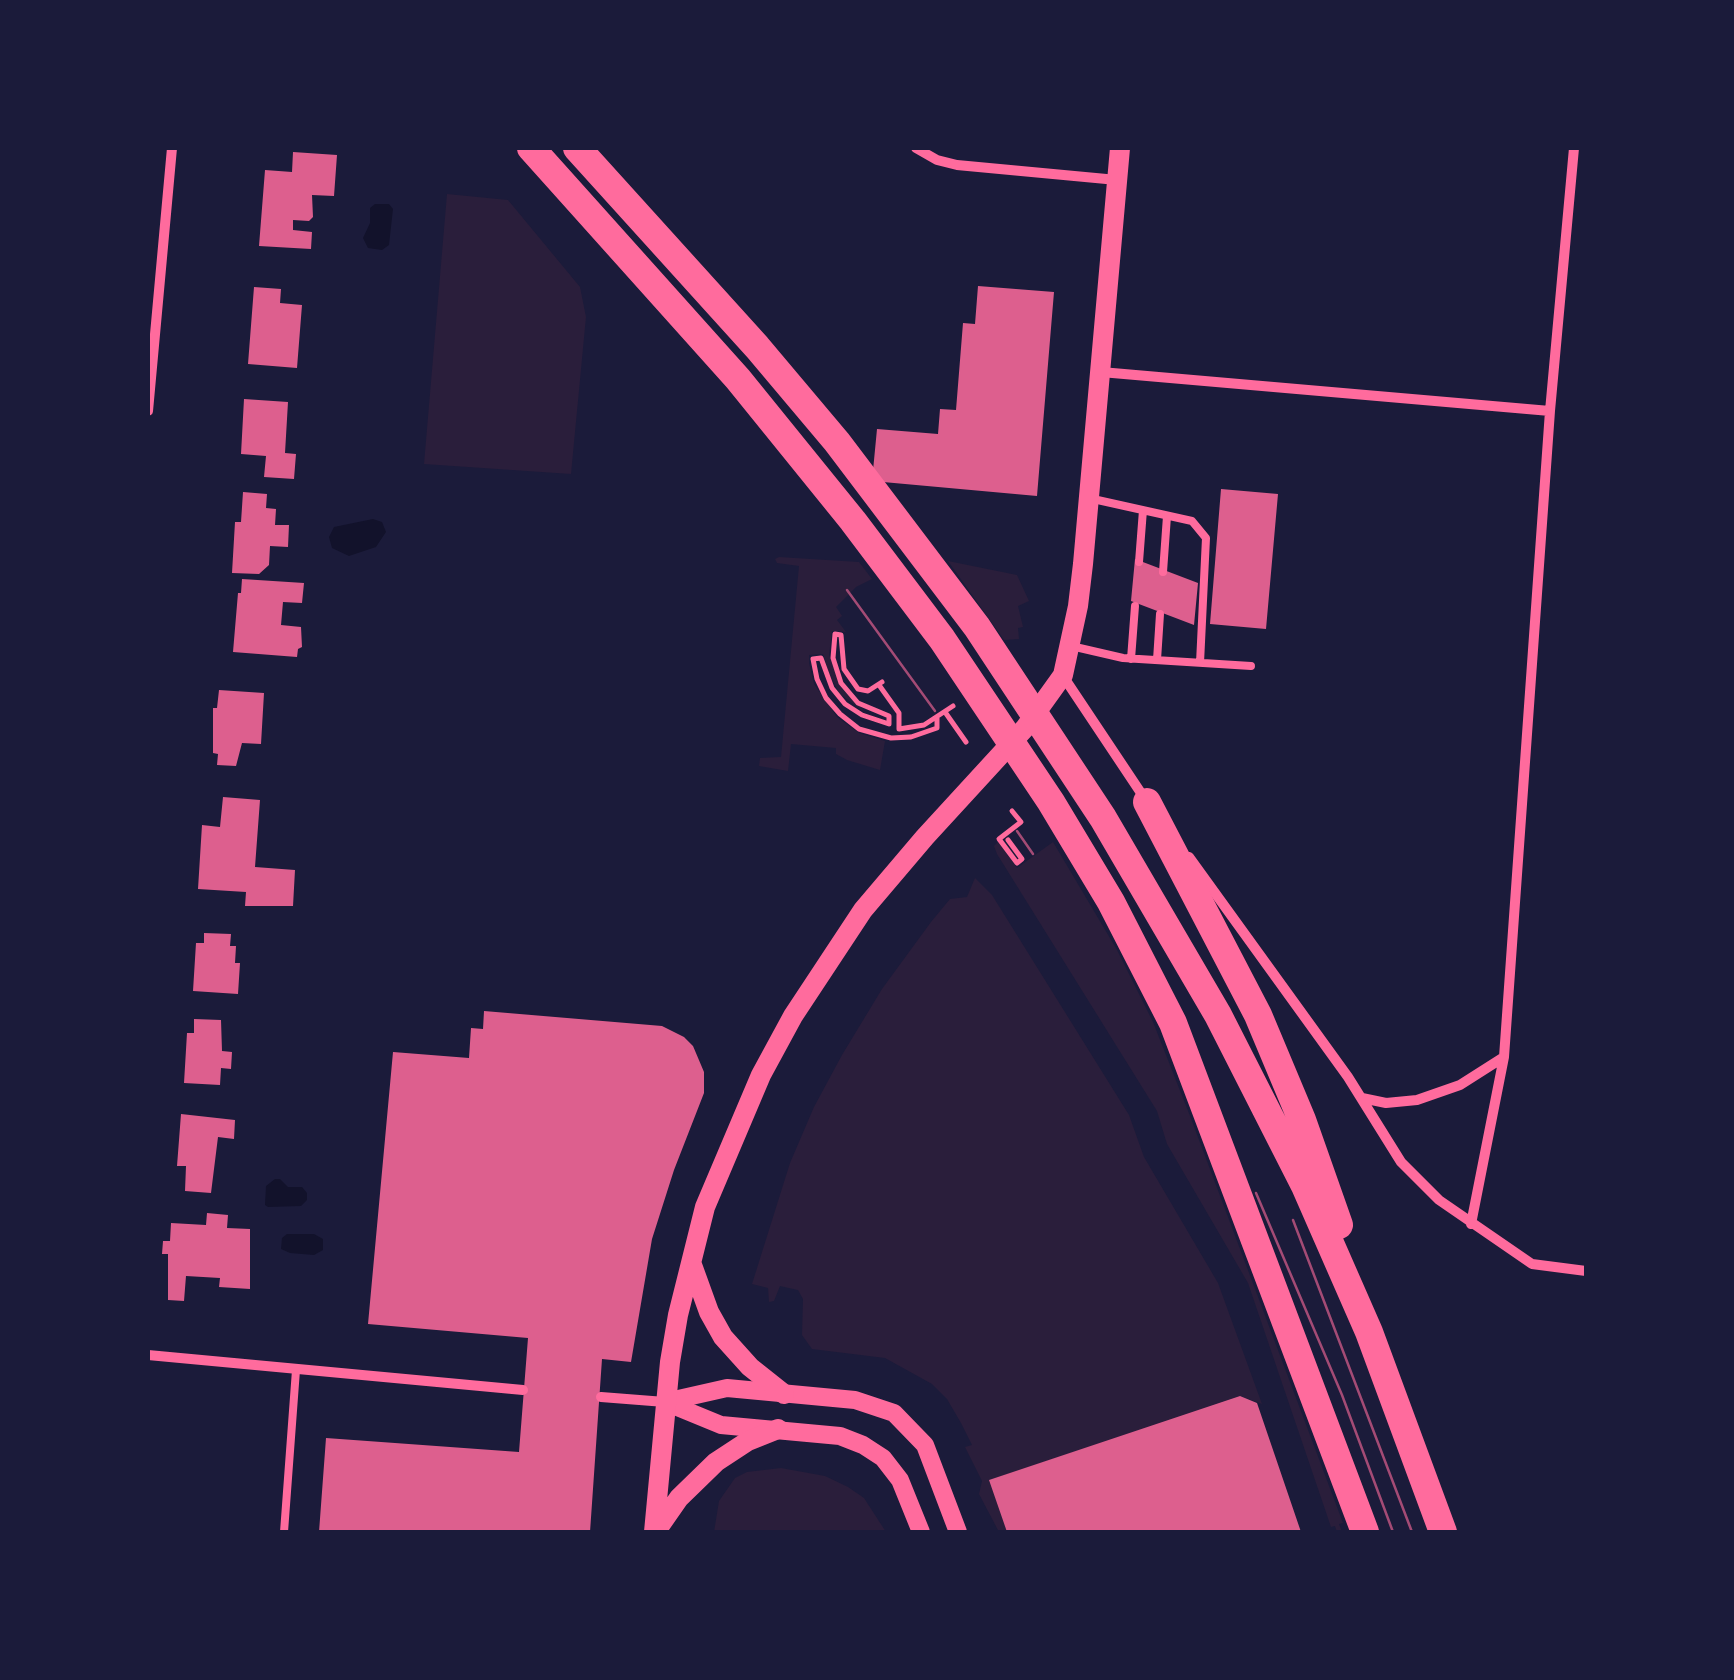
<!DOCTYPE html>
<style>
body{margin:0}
#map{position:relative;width:1734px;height:1680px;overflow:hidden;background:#1b1b3a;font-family:"Work Sans",sans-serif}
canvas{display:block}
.frame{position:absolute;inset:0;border:150px solid #1b1b3a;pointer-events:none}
</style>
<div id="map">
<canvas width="1734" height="1680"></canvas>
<div class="frame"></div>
</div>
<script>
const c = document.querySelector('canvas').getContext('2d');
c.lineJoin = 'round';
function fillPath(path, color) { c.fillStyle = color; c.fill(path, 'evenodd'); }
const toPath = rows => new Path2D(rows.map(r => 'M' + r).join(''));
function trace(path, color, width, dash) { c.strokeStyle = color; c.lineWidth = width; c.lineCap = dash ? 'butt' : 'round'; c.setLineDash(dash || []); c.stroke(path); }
fillPath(toPath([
 [447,194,508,200,580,287,586,317,571,474,424,464],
 [779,557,859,562,872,579,856,587,836,607,842,616,837,620,846,632,832,631,829,655,842,689,866,713,840,694,829,674,823,654,809,655,809,663,814,684,837,717,859,733,885,741,880,770,847,760,836,754,836,748,791,744,788,771,759,766,760,758,781,757,799,566,777,563,775,559],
 [948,561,1017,575,1029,601,1018,606,1023,627,1018,628,1019,639,1004,640],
 [998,842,1017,868,1053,842,1117,950,1153,1022,1190,1116,1343,1523,1339,1524,1342,1532,1337,1532,1335,1526,1331,1527,1248,1283,1167,1144,1157,1111,997,854,994,846],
 [975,878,992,895,1129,1115,1144,1157,1218,1283,1262,1404,1240,1396,990,1480,1007,1532,999,1532,979,1494,982,1481,965,1447,972,1445,961,1423,947,1399,932,1384,885,1358,812,1349,802,1335,803,1299,798,1290,780,1286,774,1301,769,1302,768,1288,752,1284,790,1163,814,1107,842,1055,882,989,931,922,950,899,967,897],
 [781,1468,825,1476,848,1487,864,1498,886,1532,714,1532,719,1501,735,1478,747,1472]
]), '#2a1e3b');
fillPath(toPath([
 [375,204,389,204,393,209,389,245,382,250,368,248,363,238,370,223,370,208],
 [373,519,382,522,386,532,376,547,349,556,332,548,329,537,334,527],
 [275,1179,280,1179,288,1187,302,1187,307,1193,307,1200,301,1206,268,1207,265,1205,266,1186],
 [287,1234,314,1234,323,1239,323,1250,314,1255,290,1253,281,1249,282,1238]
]), '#12122b');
fillPath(toPath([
 [293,152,337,155,334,196,312,195,313,217,309,221,293,220,293,230,312,232,311,249,259,246,265,170,292,172],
 [978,286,1054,292,1037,496,872,481,877,429,938,434,940,409,956,410,963,323,975,324],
 [254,287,281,289,280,303,302,305,297,368,248,364],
 [244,399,288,402,285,453,296,454,294,479,264,477,266,456,241,454],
 [1221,489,1278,494,1266,629,1210,624],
 [243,492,267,494,266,508,276,509,275,525,289,525,288,547,270,546,269,565,259,574,232,573,235,522,241,522],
 [1135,559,1198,583,1194,625,1131,601],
 [242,579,304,583,302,603,283,602,281,625,301,627,302,647,298,649,297,657,233,652,238,593,241,593],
 [219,690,264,693,261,744,242,743,236,766,217,765,218,754,213,753,213,708,217,708],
 [223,797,260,800,255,867,295,870,293,906,245,906,246,892,198,889,202,825,220,827],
 [204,933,231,934,230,946,236,946,235,963,240,963,238,994,193,991,196,943,204,943],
 [484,1011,662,1026,684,1037,693,1046,704,1072,704,1093,674,1170,652,1239,631,1362,602,1359,590,1532,319,1532,326,1438,519,1452,528,1338,368,1324,393,1052,469,1058,471,1028,483,1029],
 [194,1019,221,1020,222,1051,232,1052,231,1069,221,1068,220,1085,184,1083,187,1033,194,1033],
 [181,1114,235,1120,234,1139,218,1137,211,1193,185,1191,186,1166,177,1166],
 [207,1213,228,1215,227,1228,250,1229,250,1289,219,1287,220,1278,186,1276,184,1301,168,1300,168,1254,162,1254,163,1241,170,1241,171,1223,206,1225],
 [1240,1396,1257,1403,1301,1532,1007,1532,989,1480]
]), '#dd5f8e');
trace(toPath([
 [882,682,868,691,858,689,844,669,841,635,835,634,833,658,841,683,858,703,889,716,889,724,862,715,845,704,832,688,821,658,813,659,817,679,826,698,840,714,859,729,891,738,911,737,937,728,937,718],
 [879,685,899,713,899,729,924,725,953,706],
 [945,712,966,742],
 [1008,840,1022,859,1017,863,999,839,1021,822,1012,811]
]), '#ff6b9d', 5);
trace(toPath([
 [1093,499,1192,521,1206,538,1200,663],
 [1139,562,1143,510],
 [1163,572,1167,516],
 [1071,646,1123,658,1251,666],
 [1131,659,1135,606],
 [1157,660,1160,614],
 [284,1532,296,1370]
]), '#ff6b9d', 8);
trace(toPath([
 [916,148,937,160,957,165,1117,180],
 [1101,372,1550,411],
 [148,411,172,148],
 [1063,676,1145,799],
 [1189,857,1348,1077,1401,1162,1439,1200,1532,1264,1586,1271],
 [1362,1098,1386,1103,1417,1100,1460,1085,1504,1057],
 [1471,1224,1504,1057,1550,411,1574,148],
 [148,1355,523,1390],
 [601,1397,665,1402]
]), '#ff6b9d', 10);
trace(toPath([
 [665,1402,727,1388,855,1400,894,1413,925,1445,958,1532],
 [665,1402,721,1425,840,1436,863,1445,883,1458,900,1480,921,1532]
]), '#ff6b9d', 18);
trace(toPath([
 [692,1265,709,1312,723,1337,750,1367,784,1394],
 [656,1531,679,1498,716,1462,748,1441,778,1429],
 [654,1532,670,1362,678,1315,705,1207,761,1075,793,1016,863,910,925,837,1025,728,1063,675,1078,606,1083,564,1120,148]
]), '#ff6b9d', 20);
trace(toPath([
 [531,148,738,379,853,521,942,639,1051,802,1111,902,1173,1023,1365,1532],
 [577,148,757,347,837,442,977,627,1103,818,1218,1015,1305,1186,1369,1332,1443,1532],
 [1147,802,1258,1015,1302,1120,1339,1225]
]), '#ff6b9d', 28);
trace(toPath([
 [847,590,935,711],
 [1017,831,1033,854],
 [1256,1193,1342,1395,1393,1532],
 [1293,1220,1412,1532]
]), '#a44b75', 2.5);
</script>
